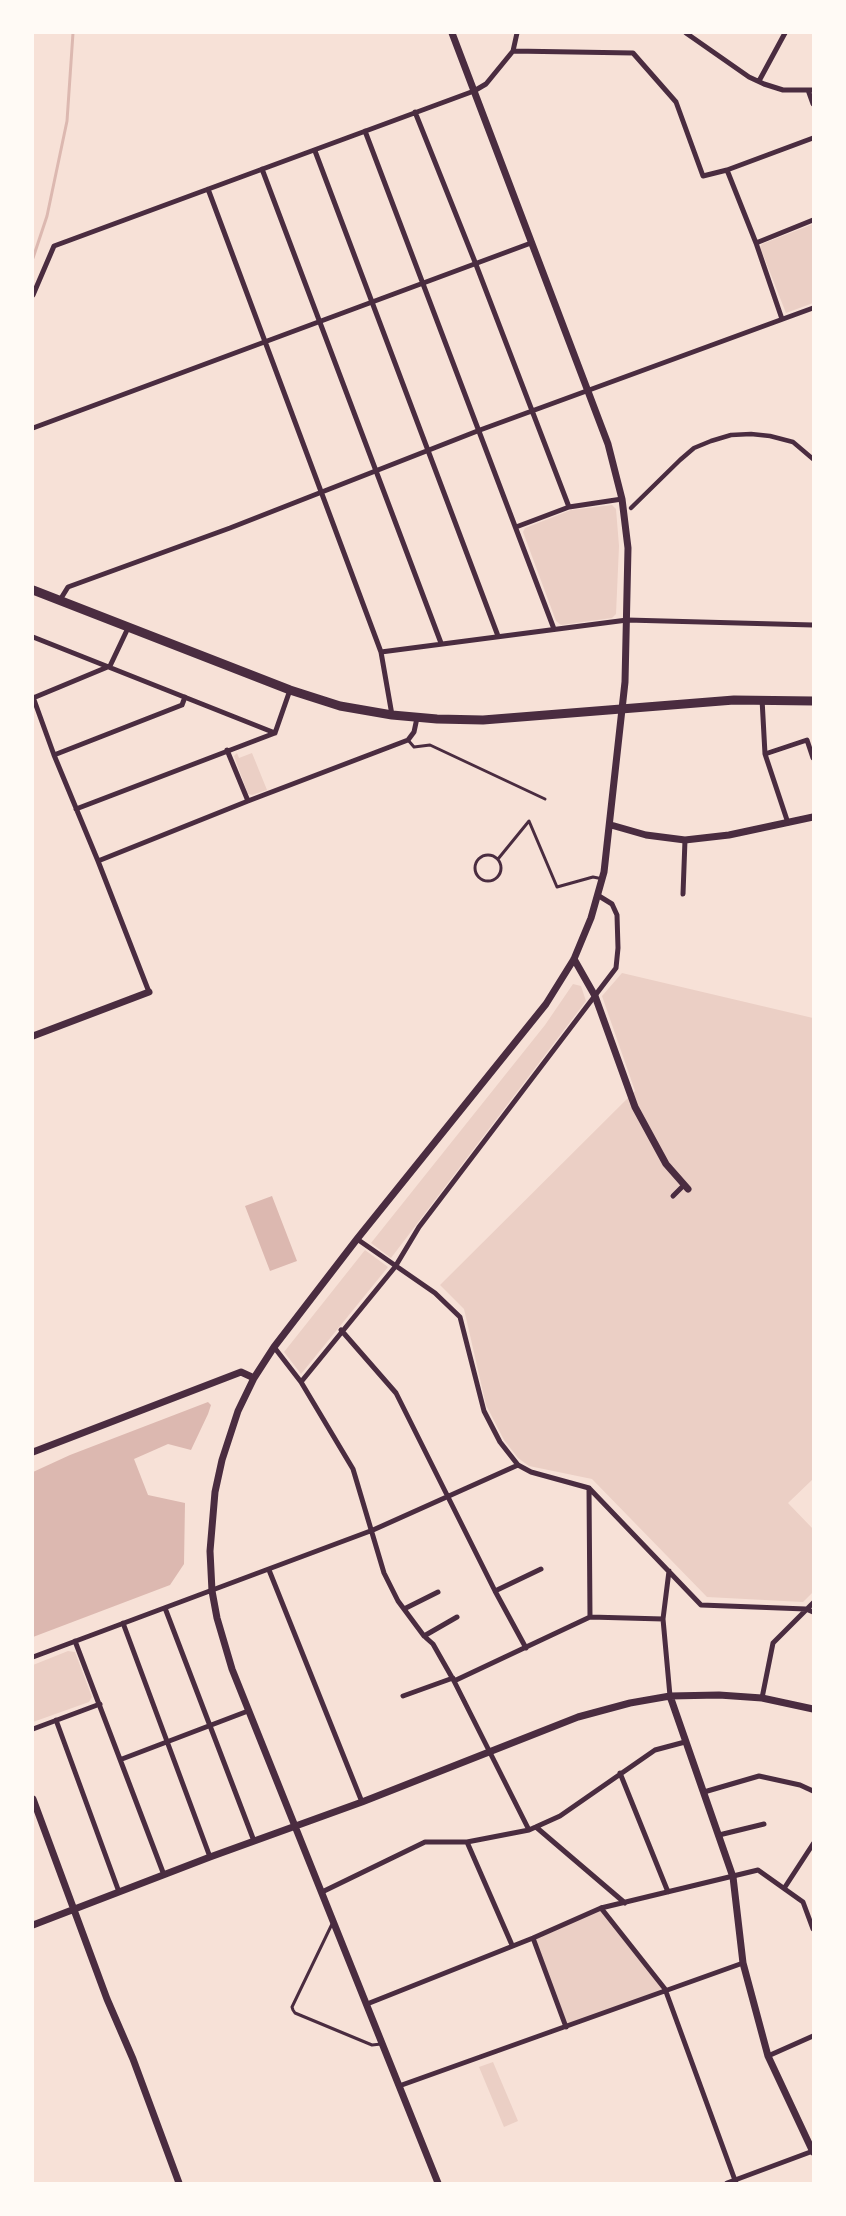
<!DOCTYPE html>
<style>
body{margin:0}
#map{position:relative;width:846px;height:2216px;overflow:hidden;background:#f7e1d7;font-family:Poppins,sans-serif}
canvas{display:block}
.frame{position:absolute;inset:0;border:34px solid #fffaf5;pointer-events:none}
</style>
<div id="map">
<canvas width="846" height="2216"></canvas>
<div class="frame"></div>
</div>
<script>
const c = document.querySelector('canvas').getContext('2d');
c.lineJoin = 'round';
function fillPath(path, color) { c.fillStyle = color; c.fill(path, 'evenodd'); }
const toPath = rows => new Path2D(rows.map(r => 'M' + r).join(''));
function trace(path, color, width, dash) { c.strokeStyle = color; c.lineWidth = width; c.lineCap = dash ? 'butt' : 'round'; c.setLineDash(dash || []); c.stroke(path); }
fillPath(toPath([
 [813,224,813,303,786,313,760,247,762,244],
 [612,505,616,509,619,546,616,614,612,618,561,625,556,621,523,532,525,528,571,510],
 [237,753,239,758,252,753,267,790,252,795,248,794,234,756],
 [622,973,813,1018,813,1479,788,1503,813,1529,813,1592,803,1602,707,1597,592,1479,529,1466,518,1458,504,1440,486,1405,464,1309,440,1285,635,1091,602,996],
 [573,984,581,986,586,1001,391,1258,371,1243,545,1025],
 [365,1250,388,1267,301,1374,284,1352],
 [68,1651,75,1652,92,1697,89,1702,33,1722,33,1665],
 [601,1908,665,1989,566,2027,533,1938],
 [493,2062,518,2121,504,2127,479,2067]
]), '#ebcfc5');
fillPath(toPath([
 [272,1196,297,1261,270,1271,245,1206],
 [208,1402,211,1405,208,1414,191,1450,168,1444,134,1459,148,1495,185,1503,184,1564,170,1585,33,1637,33,1472,70,1455]
]), '#dcb8b0');
trace(toPath([
 [33,258,47,216,67,121,73,33]
]), '#dcb8b0', 3);
trace(toPath([
 [408,740,414,747,430,745,545,799],
 '475 868a13 13 0 1 1 26 0a13 13 0 1 1-26 0Z',
 [498,859,529,821,557,887,593,877,603,879],
 [332,1924,292,2007,293,2010,295,2013,372,2045,381,2044]
]), '#4a2c40', 3);
trace(toPath([
 [631,508,680,460,694,448,711,441,731,435,751,434,770,436,793,442,813,459]
]), '#4a2c40', 4.5);
trace(toPath([
 [686,33,749,77,764,84,783,90,813,90],
 [513,51,633,53,676,102,703,176,727,170,813,138],
 [759,81,785,33],
 [808,90,813,104],
 [415,112,475,262,569,507],
 [365,131,554,629],
 [315,151,498,636],
 [262,169,441,643],
 [727,170,756,243,782,319],
 [208,189,381,652,392,715],
 [756,243,813,220],
 [33,295,54,246,474,91,486,84,513,51,517,33],
 [33,428,531,243],
 [516,527,569,507,622,499],
 [60,600,68,587,230,528,480,430,813,308],
 [33,637,275,733],
 [381,652,627,620,813,625],
 [33,697,54,755,98,861,149,992],
 [33,698,110,666,128,628],
 [762,699,765,754],
 [275,733,290,690],
 [227,750,248,801],
 [54,755,182,705,185,697],
 [76,809,275,733],
 [788,823,765,754,807,740,813,758],
 [98,861,248,801,408,740,414,732,417,718],
 [683,894,685,840],
 [673,1196,684,1185],
 [357,1239,435,1293,460,1317,484,1411,500,1442,518,1465,531,1472,589,1488,701,1605,806,1609,813,1612],
 [341,1330,396,1393,495,1591,526,1648],
 [274,1347,301,1382,353,1469,384,1573,398,1601,424,1636,433,1644,454,1681,529,1830],
 [301,1382,395,1267,419,1227,616,968,618,948,617,915,612,904,599,896],
 [589,1488,590,1617],
 [269,1570,362,1802],
 [669,1571,663,1619,670,1696],
 [495,1591,541,1569],
 [165,1608,254,1841],
 [404,1609,438,1592],
 [123,1623,210,1857],
 [424,1636,457,1617],
 [75,1641,164,1875],
 [33,1657,373,1530,518,1465],
 [454,1681,590,1617,663,1619],
 [403,1696,453,1678],
 [762,1698,773,1643,813,1603],
 [56,1720,119,1892],
 [33,1729,100,1704],
 [122,1759,248,1711],
 [620,1773,668,1892],
 [704,1792,759,1776,800,1785,813,1791],
 [536,1827,625,1903],
 [719,1835,764,1824],
 [467,1842,512,1945],
 [785,1887,813,1844],
 [322,1892,425,1842,467,1842,529,1830,560,1816,655,1750,685,1742],
 [601,1908,665,1989,736,2183],
 [533,1938,566,2027],
 [367,2004,533,1938,601,1908,758,1870,803,1902,813,1929],
 [768,2056,813,2036],
 [399,2086,743,1963],
 [727,2183,813,2151]
]), '#4a2c40', 5);
trace(toPath([
 [611,825,646,835,685,840,729,835,813,817],
 [574,959,595,996,635,1107,666,1164,688,1189],
 [33,1036,149,992],
 [33,1452,241,1372,254,1378],
 [670,1696,733,1877,743,1963,768,2056,813,2152],
 [33,1799,107,1999,133,2059,179,2183],
 [33,1925,210,1857,362,1802,578,1717,630,1703,670,1696,719,1695,762,1698,813,1709],
 [438,2183,232,1669,217,1618,212,1591,210,1551,215,1492,222,1460,238,1411,254,1378,274,1347,357,1239,546,1004,574,959,591,918,604,872,625,682,628,548,622,499,608,444,452,33]
]), '#4a2c40', 7);
trace(toPath([
 [33,590,290,690,340,706,392,715,437,719,483,720,734,700,813,701]
]), '#4a2c40', 9);
</script>
